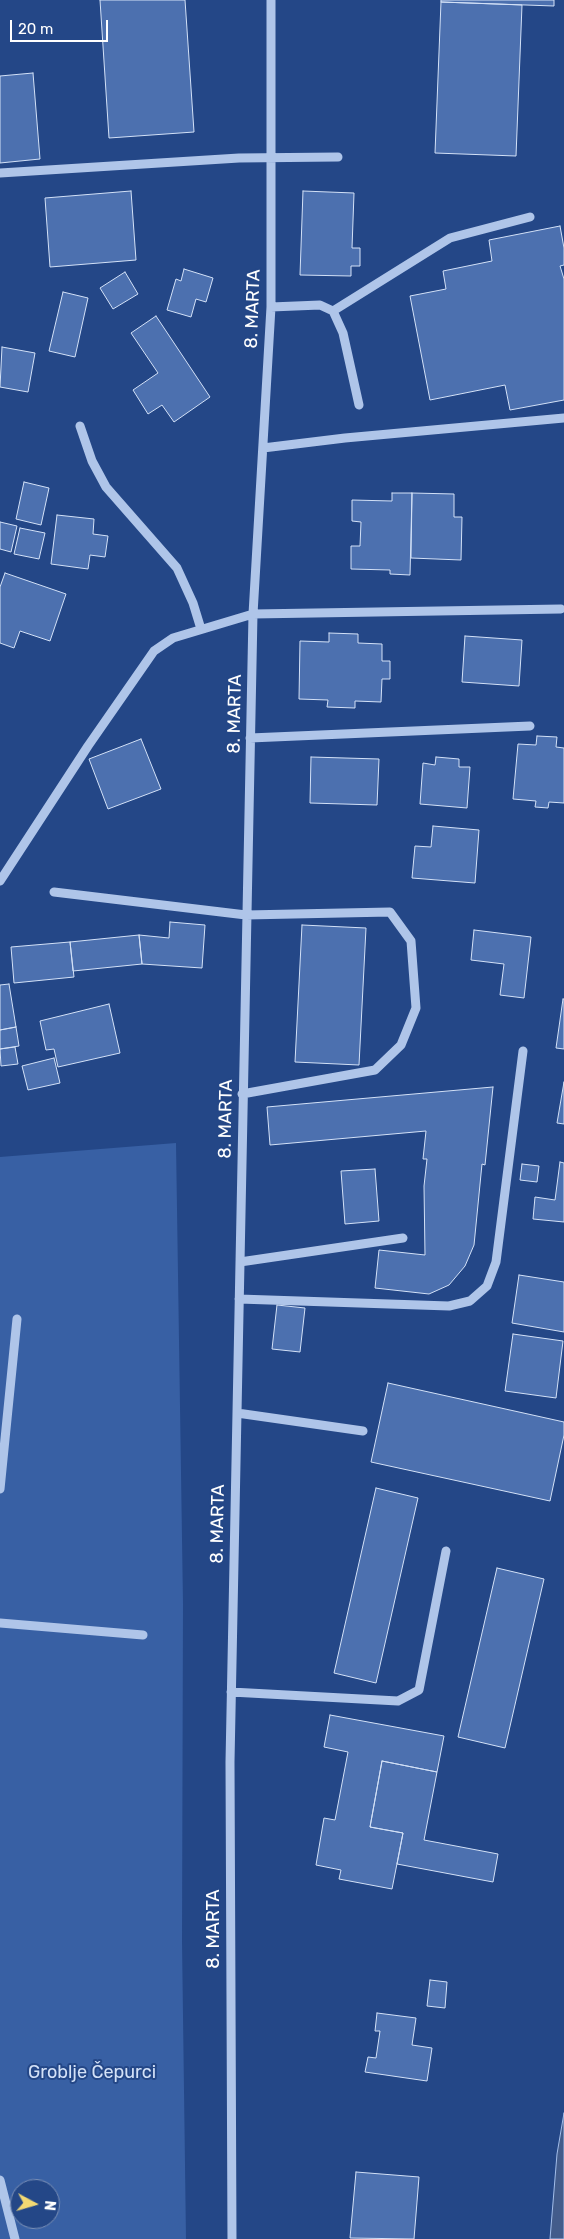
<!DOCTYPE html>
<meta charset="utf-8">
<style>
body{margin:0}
#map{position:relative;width:564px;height:2239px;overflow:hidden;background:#244787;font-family:Rubik,sans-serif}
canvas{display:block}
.north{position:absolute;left:10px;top:2179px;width:50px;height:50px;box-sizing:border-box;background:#244787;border:1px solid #7c91b7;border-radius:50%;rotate:96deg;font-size:14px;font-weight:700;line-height:20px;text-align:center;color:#fff}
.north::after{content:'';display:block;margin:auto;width:18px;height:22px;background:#f3d973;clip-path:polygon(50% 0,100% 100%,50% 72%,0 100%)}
.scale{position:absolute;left:10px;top:20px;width:98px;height:22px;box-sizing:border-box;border:2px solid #fff;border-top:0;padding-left:6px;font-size:15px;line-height:18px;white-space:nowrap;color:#fff;-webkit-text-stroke:4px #244787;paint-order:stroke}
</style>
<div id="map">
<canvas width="564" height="2239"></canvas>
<div class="north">N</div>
<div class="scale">20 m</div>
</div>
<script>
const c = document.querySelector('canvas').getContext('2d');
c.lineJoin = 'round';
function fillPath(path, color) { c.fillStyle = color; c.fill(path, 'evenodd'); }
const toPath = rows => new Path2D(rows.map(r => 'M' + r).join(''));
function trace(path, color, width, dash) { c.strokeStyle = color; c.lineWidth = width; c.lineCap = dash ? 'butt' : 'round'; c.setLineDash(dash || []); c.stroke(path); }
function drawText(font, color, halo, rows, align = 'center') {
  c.font = font + ' Rubik,sans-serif'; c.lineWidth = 4; c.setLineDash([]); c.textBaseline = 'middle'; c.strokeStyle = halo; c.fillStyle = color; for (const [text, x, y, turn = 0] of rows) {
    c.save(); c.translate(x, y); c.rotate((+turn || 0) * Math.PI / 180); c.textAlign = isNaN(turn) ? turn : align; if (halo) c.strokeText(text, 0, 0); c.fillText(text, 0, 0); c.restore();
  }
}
fillPath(toPath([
 [176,1143,183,1604,182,1941,186,2239,0,2239,0,1157],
 [20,2189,50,2189,50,2219,20,2219]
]), '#3860a4');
const water = toPath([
 [564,2113,564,2239,550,2239,557,2154,564,2113]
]);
fillPath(water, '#435c8b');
trace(water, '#a3beea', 1);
const building = toPath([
 [100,0,185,0,194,132,109,138,100,0],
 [441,0,554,0,554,6,441,2,441,0],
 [441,2,522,5,516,156,435,153,441,2],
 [33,73,40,159,0,163,0,76,33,73],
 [131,191,136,260,50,267,45,198,131,191],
 [303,191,354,193,352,248,360,248,360,266,351,266,351,276,300,275,303,191],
 [560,226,564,248,564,265,560,266,564,279,564,400,510,410,505,385,430,400,410,296,446,289,443,271,492,261,489,240,560,226],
 [184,269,213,278,206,302,196,299,191,317,167,310,176,279,181,281,184,269],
 [125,272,138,294,113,309,100,288,125,272],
 [63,292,88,298,75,357,49,351,63,292],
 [156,316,210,397,174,422,162,405,148,414,133,390,158,373,131,333,156,316],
 [2,347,35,353,28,392,0,387,2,347],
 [24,482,49,488,41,525,16,519,24,482],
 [392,493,412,493,410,575,390,574,390,570,351,569,351,546,360,546,361,522,352,521,352,500,392,501,392,493],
 [412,493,454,494,454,517,462,517,461,560,411,558,412,493],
 [57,515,94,519,93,534,108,536,105,557,90,555,88,569,51,564,57,515],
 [0,522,17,526,11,552,0,549,0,522],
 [20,528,45,533,39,559,14,554,20,528],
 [5,573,66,594,50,641,20,631,14,648,0,643,0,587,5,573],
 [329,633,358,634,358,643,382,644,382,661,390,661,390,679,382,679,381,702,355,701,355,708,327,707,328,700,299,699,300,641,329,642,329,633],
 [465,636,522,640,519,686,462,682,465,636],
 [537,736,557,737,556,747,564,748,564,803,549,802,548,808,535,807,536,801,513,799,518,744,536,745,537,736],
 [141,739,161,789,108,809,89,759,141,739],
 [311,757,379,759,377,805,310,803,311,757],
 [436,757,459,759,459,767,470,767,467,808,420,804,423,763,435,765,436,757],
 [433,826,479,830,475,883,412,878,415,846,431,847,433,826],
 [170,922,205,925,202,968,142,964,139,935,169,938,170,922],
 [302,925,366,928,359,1065,295,1062,302,925],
 [474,930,531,937,524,998,500,995,504,964,471,960,474,930],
 [139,935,142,964,73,971,70,942,139,935],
 [70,942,74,977,14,983,11,947,70,942],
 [9,984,16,1027,0,1030,0,985,9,984],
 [563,999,564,999,564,1049,556,1048,563,999],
 [109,1004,120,1053,58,1067,54,1049,46,1050,40,1021,109,1004],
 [16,1027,19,1046,0,1049,0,1030,16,1027],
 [15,1047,18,1064,1,1066,0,1049,15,1047],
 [54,1058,60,1083,28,1090,22,1066,54,1058],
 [564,1082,564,1124,557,1123,564,1082],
 [493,1087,485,1165,482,1164,474,1245,465,1266,449,1285,429,1294,375,1288,379,1250,425,1255,424,1186,427,1159,423,1159,426,1131,270,1145,267,1107,493,1087],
 [560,1162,564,1163,564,1222,533,1219,535,1197,555,1200,560,1162],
 [522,1164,539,1166,537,1182,520,1180,522,1164],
 [375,1169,379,1221,345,1224,341,1171,375,1169],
 [519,1275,564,1282,564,1332,512,1323,519,1275],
 [277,1305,305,1308,300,1352,272,1349,277,1305],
 [513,1334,563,1341,556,1398,505,1391,513,1334],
 [388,1383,564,1422,564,1435,550,1501,371,1462,388,1383],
 [376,1488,418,1498,376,1683,334,1673,376,1488],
 [497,1568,544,1579,505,1748,458,1737,497,1568],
 [330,1715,444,1736,437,1772,382,1761,370,1827,403,1833,392,1889,339,1879,341,1870,316,1865,324,1818,335,1820,348,1752,324,1747,330,1715],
 [382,1761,437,1772,424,1840,498,1854,493,1882,397,1864,403,1833,370,1827,382,1761],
 [430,1980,447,1982,445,2008,427,2006,430,1980],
 [377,2013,416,2018,412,2045,432,2048,427,2081,365,2072,368,2057,376,2058,380,2031,375,2031,377,2013],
 [356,2172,419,2177,414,2239,350,2238,356,2172]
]);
fillPath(building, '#4c70af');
trace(building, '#d3e1f7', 1);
trace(toPath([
 [0,173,239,158,338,157],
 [271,307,320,305,333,311,343,333,359,405],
 [333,311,450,238,530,217],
 [80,426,92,461,106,487,177,568,193,603,201,629],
 [263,448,345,438,564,418],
 [250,738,530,726],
 [0,881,88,746,154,651,173,638,253,614,561,609],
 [54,892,246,915,390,912,411,941,416,1008,401,1045,375,1070,242,1094],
 [240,1262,403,1238],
 [239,1299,449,1306,470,1301,487,1286,496,1262,523,1051],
 [237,1413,363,1431],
 [0,1489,17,1319],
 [0,1623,143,1635],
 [231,1692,398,1701,419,1690,446,1551],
 [0,2180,15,2239],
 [232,2239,230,1762,253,614,271,307,271,0]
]), '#afc5e9', 9);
drawText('18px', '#fff', '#244787', [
 ["8. MARTA",253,309,-88],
 ["8. MARTA",235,714,-89],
 ["8. MARTA",226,1119,-89],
 ["8. MARTA",218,1524,-89],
 ["8. MARTA",214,1929,-90]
]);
drawText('18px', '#d3e1f7', '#244787', [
 ["Groblje Čepurci",92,2073]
]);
</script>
